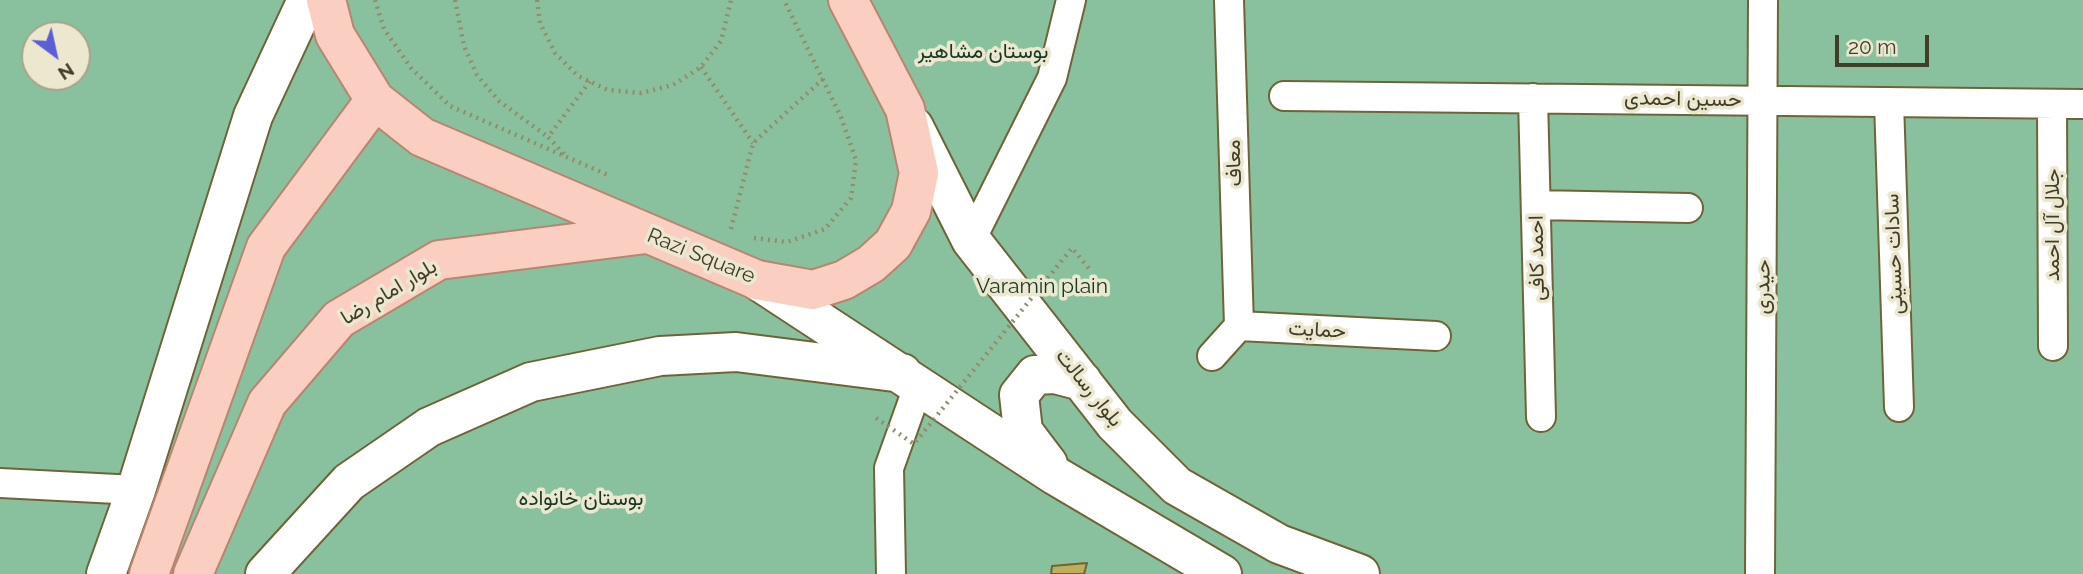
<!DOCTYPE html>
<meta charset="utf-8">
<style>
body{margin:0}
#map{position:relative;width:2083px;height:574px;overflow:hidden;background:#d1c797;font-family:Raleway,sans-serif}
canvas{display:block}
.north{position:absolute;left:21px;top:21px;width:70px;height:70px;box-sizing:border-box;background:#ece7cf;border:2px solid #a8a38d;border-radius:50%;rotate:147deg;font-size:19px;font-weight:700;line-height:28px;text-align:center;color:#413d29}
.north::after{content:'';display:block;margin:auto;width:24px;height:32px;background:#5c5ed6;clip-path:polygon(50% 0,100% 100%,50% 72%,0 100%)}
.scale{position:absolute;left:1835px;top:35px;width:94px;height:32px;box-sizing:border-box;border:4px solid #413d29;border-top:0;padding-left:9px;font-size:21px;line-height:24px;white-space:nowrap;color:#413d29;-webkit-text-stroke:5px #ece7cf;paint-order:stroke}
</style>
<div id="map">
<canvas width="2083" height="574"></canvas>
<div class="north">N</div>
<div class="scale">20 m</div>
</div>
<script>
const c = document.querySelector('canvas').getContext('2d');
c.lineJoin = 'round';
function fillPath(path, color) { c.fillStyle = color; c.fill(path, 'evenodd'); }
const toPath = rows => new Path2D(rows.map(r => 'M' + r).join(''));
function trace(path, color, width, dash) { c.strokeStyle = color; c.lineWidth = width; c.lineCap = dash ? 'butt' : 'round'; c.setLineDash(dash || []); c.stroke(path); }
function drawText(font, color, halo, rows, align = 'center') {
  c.font = font + ' Raleway,Vazirmatn,sans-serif'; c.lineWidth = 7; c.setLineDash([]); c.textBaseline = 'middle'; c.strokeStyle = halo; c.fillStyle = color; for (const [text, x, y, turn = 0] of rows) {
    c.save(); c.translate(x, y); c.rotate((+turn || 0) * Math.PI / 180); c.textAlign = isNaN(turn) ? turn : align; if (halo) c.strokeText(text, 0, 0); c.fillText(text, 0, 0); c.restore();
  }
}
fillPath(toPath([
 [0,0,2083,0,2083,574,0,574],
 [35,35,77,35,77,77,35,77]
]), '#89c19f');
const building = toPath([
 [1087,563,1084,574,1051,574,1052,566,1087,563]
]);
fillPath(building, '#bead59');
trace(building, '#6d6337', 2);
const street = toPath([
 [1229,0,1239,326],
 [1284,96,2083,104],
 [1533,98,1541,417],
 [1889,102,1899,407],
 [2052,104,2053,346],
 [1536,205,1688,208],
 [971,240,1052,78,1071,0],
 [1212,356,1239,326,1436,336],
 [0,483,136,490],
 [891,574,889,468,919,384],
 [1760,574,1763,0]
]);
const secondary = toPath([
 [914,127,971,240,1115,424,1177,486,1279,544,1360,574],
 [757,280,1056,476,1222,574],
 [1048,464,1023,431,1019,395,1035,375,1055,374,1082,381],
 [106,574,136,490,253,116,307,0],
 [265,574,349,482,429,427,531,382,660,356,736,352,902,373]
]);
const primary = toPath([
 [326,0,335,35,375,100,422,137,757,280,813,290,844,280,871,264,893,244,911,211,919,173,905,109,848,0],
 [149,574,266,247,375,100],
 [193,574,267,403,339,319,439,260,646,234]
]);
trace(street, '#6e6438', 32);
trace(secondary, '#6e6438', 42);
trace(primary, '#b78670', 42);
trace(toPath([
 [375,0,384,29,411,68,450,106,608,175],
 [455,0,464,46,477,75,499,101,548,137],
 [537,0,540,23,555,53,578,76,608,90,641,93,673,85,701,67,721,41,731,0],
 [701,67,753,143],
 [564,154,548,137,590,81],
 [731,229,753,143,823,79],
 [754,238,787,242,825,229,851,198,856,160,841,117,784,0]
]), '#948c68', 4.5, [2, 5]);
trace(street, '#fff', 28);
trace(secondary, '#fff', 38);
trace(primary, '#facec1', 38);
trace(toPath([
 [876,418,914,444,1072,248,1092,272]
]), '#948c68', 4.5, [2, 5]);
drawText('21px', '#143825', '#ece7cf', [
 ["بوستان مشاهیر",983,52],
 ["Varamin plain",1042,287],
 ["بوستان خانواده",581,499]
]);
drawText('21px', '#413d29', '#ece7cf', [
 ["حسین احمدی",1683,99,1],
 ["معاف",1234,163,-92],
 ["جلال آل احمد",2053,225,-90],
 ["سادات حسینی",1894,254,-92],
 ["Razi Square",701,256,22],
 ["احمد کافی",1537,258,-91],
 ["حیدری",1763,287,-89],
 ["بلوار امام رضا",389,292,-31],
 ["حمایت",1317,330,3],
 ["بلوار رسالت",1089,388,51]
]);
</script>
